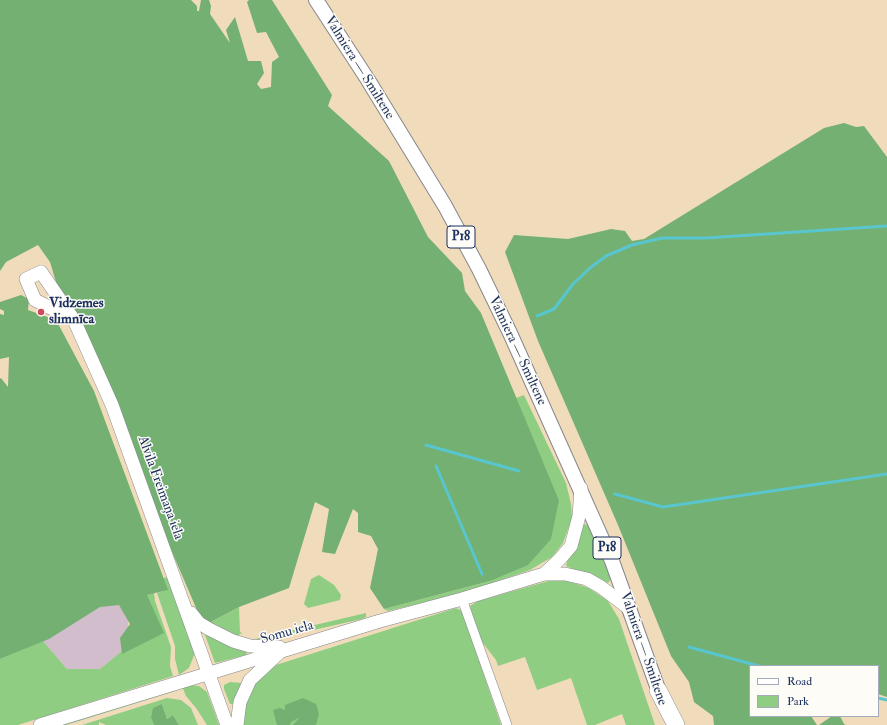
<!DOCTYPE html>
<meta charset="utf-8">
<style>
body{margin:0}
#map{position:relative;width:887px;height:725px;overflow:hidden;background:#f0dcbb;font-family:"IM FELL Double Pica",serif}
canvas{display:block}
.legend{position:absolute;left:749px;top:665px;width:130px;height:52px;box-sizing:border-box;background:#fdfcf7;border:1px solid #a3aaba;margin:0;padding:5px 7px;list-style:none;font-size:12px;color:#1b2f5e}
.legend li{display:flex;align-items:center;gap:8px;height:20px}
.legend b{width:20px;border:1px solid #a3aaba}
</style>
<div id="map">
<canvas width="887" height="725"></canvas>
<ul class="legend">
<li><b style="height:5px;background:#fff"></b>Road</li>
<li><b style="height:11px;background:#8fcd83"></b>Park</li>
</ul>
</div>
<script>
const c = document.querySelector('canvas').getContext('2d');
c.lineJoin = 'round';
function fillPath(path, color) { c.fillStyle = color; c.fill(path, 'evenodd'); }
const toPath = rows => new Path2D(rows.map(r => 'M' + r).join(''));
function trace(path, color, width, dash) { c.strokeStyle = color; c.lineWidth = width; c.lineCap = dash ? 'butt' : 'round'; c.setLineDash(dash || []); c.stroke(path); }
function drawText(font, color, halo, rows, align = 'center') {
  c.font = font + ' "IM FELL Double Pica",serif'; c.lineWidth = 3; c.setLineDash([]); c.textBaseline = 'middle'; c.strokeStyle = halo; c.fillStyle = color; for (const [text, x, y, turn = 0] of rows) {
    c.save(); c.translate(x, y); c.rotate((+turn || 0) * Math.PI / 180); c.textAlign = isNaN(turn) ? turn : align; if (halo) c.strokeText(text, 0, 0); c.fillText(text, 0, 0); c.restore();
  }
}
fillPath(toPath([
 [68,584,130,604,126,648,100,669,67,669,42,640]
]), '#d1bdcb');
fillPath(toPath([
 [524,395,566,483,571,504,572,518,563,543,552,557,530,570,463,593,388,611,384,609,490,581,559,500,516,398],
 [584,524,589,525,611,579,609,582,606,583,566,566,567,562],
 [319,575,334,585,341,595,340,600,308,608,304,604,311,579],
 [168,577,195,653,189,668,179,675,175,659,175,646,157,593,167,590,163,578],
 [559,578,589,588,608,601,619,619,655,725,626,725,622,714,595,725,587,725,571,678,537,690,525,657,498,666,496,660,479,638,470,606,478,601],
 [154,593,155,601,171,647,170,666,173,676,18,725,0,725,0,659,43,641,67,669,100,669,122,651,147,595],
 [239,607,240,632,242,633,237,636,207,624],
 [456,608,462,611,501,725,242,725,246,701,260,675,276,665],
 [366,613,366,617,362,619,256,643,251,640],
 [207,633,236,649,247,652,246,655,215,663,205,635],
 [230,682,242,683,235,704,230,704,224,689,224,685],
 [190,685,199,686,207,692,219,725,207,725,196,708,186,696,182,686],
 [176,689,175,691,66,725,58,725],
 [167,698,181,700,191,708,198,725,179,725,173,715,167,719,162,704,151,718,154,725,106,725,99,722,99,725,82,725]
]), '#8fcd83');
fillPath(toPath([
 [0,0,191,0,197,6,197,11,199,11,201,0,209,0,211,6,210,14,230,43,226,30,235,17,248,61,261,61,264,73,257,84,261,89,271,87,272,62,279,57,266,32,257,33,247,2,249,0,272,0,332,95,328,106,389,161,428,237,462,273,465,291,481,313,559,500,551,539,528,565,490,581,384,609,370,588,378,549,371,536,358,532,358,513,353,509,335,554,322,552,329,509,315,502,289,588,239,607,207,624,200,617,56,282,50,262,38,245,6,262,0,271],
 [844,123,856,127,864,126,887,157,887,697,878,694,878,666,750,666,750,716,811,716,817,725,714,725,713,716,694,702,689,682,671,656,618,525,538,341,505,252,514,235,568,239,611,229,625,231,632,241,644,239,824,128],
 [21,295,29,299,28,310,56,320,94,391,168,590,147,595,164,633,122,654,120,638,130,624,119,605,100,607,49,639,0,659,0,379,1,378,8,387,9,357,0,359,0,314,4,315,4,311,0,309,0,302],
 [303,698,316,704,319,714,316,725,293,725,300,717,291,722,290,725,277,725,273,710,280,708,285,710,285,705],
 [162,704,167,719,173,715,179,725,154,725,151,718,153,708],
 [832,716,840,716,844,724,846,725,819,725]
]), '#73b071');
trace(toPath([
 [537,316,554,309,573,284,590,268,606,256,632,245,662,238,706,238,887,226],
 [426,445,519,471],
 [436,466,482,574],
 [615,494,663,507,887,474],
 [689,647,759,666],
 [878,698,887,700]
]), '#59c6cf', 3);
const street = toPath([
 [462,599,507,725]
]);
const secondary = toPath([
 [74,320,35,300,26,279,41,272,74,320,112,405,227,725],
 [544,574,560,559,571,546,579,516,581,488],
 [191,613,199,623,209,629,233,641,250,646,279,647],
 [40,725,380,621,462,599,544,574,565,574,587,579,601,587,630,609],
 [237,725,240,702,250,680,279,653]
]);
const primary = toPath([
 [316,0,368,80,445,206,479,269,510,333,612,561,662,700]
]);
const highway = toPath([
 [658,690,676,725]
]);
trace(street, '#86868c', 10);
trace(secondary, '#86868c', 14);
trace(primary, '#86868c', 16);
trace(highway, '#86868c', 18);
trace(street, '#fff', 9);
trace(secondary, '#fff', 13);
trace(primary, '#fff', 14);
trace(highway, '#fff', 17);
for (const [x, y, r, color] of [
 [41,312,4,"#d1495b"]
]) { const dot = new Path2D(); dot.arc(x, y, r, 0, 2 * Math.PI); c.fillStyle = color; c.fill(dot); trace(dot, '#fdfcf7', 1.5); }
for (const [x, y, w] of [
 [461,237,28],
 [607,548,28]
]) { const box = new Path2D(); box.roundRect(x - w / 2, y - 11, w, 22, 3); c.fillStyle = '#fdfcf7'; c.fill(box); trace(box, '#1b2f5e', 1); }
drawText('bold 13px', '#1b2f5e', null, [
 ["P18",461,237],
 ["P18",607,548]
]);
drawText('14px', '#1b2f5e', '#fdfcf7', [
 ["Valmiera — Smiltene",359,68,58],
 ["Valmiera — Smiltene",517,351,65],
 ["Alvila Freimaņa iela",160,488,70],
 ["Somu iela",287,633,-16],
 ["Valmiera — Smiltene",643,649,71]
]);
drawText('bold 14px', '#1b2f5e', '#fdfcf7', [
 ["Vidzemes",49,304],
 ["slimnīca",49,320]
], 'left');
</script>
